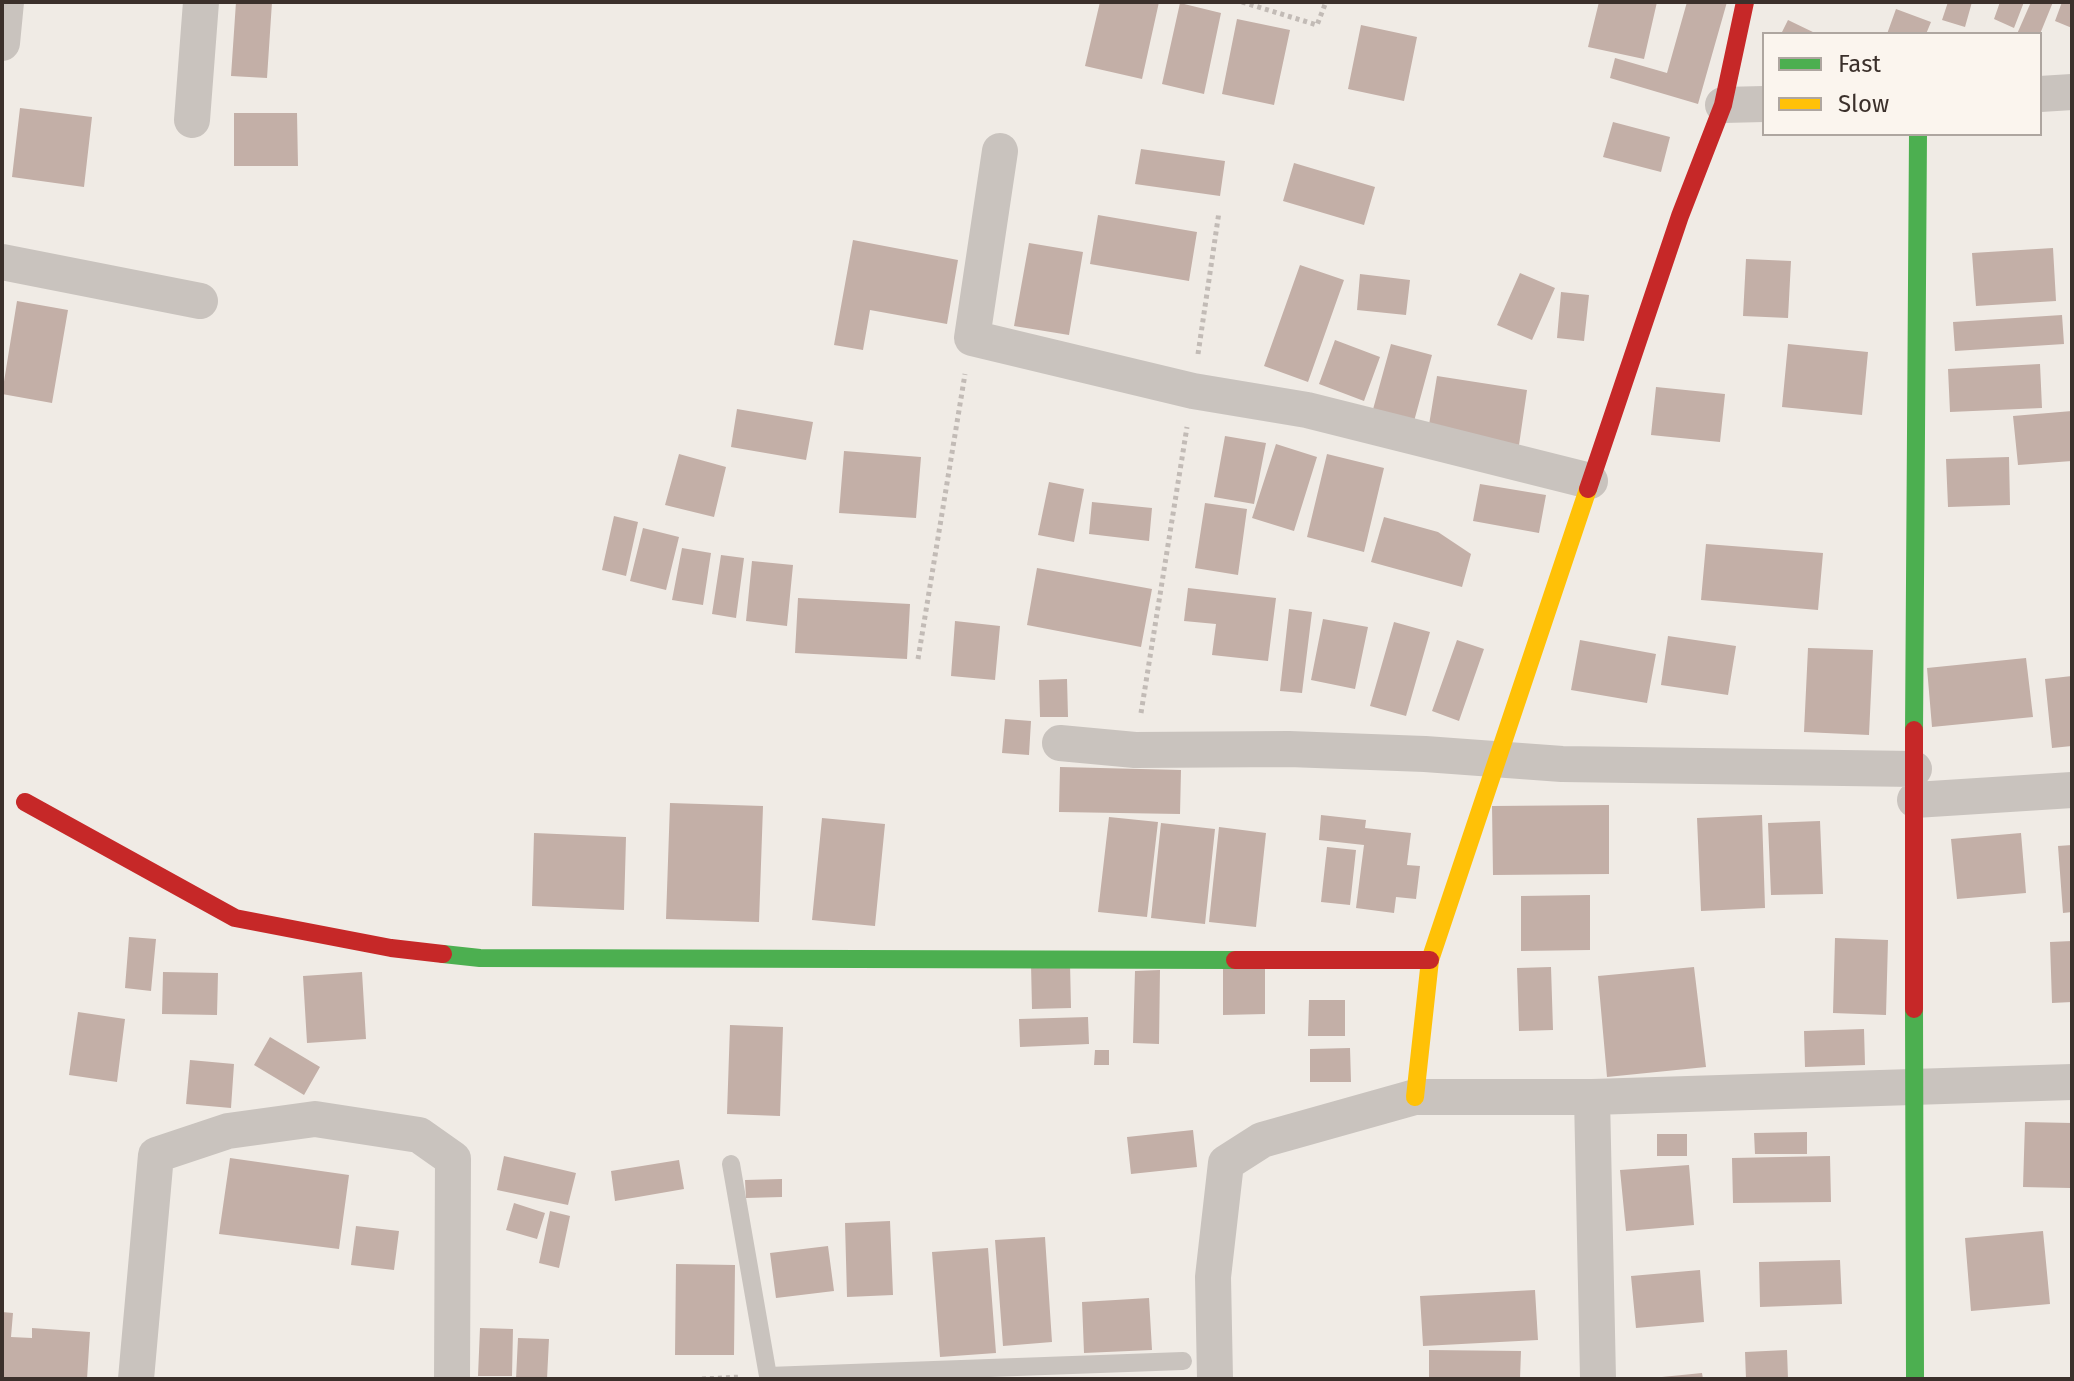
<!DOCTYPE html>
<style>
body{margin:0}
#map{position:relative;width:2074px;height:1381px;overflow:hidden;background:#f0ebe5;font-family:"Fira Sans",sans-serif}
canvas{display:block}
.frame{position:absolute;inset:0;border:4px solid #3b302b;pointer-events:none}
.legend{position:absolute;left:1762px;top:32px;width:280px;height:104px;box-sizing:border-box;background:#fbf5ee;border:2px solid #aea6a0;margin:0;padding:10px 14px;list-style:none;font-size:24px;color:#3b302b}
.legend li{display:flex;align-items:center;gap:16px;height:40px}
.legend b{width:40px;border:2px solid #aea6a0}
</style>
<div id="map">
<canvas width="2074" height="1381"></canvas>
<div class="frame"></div>
<ul class="legend">
<li><b style="height:10px;background:#4caf50"></b>Fast</li>
<li><b style="height:10px;background:#ffc107"></b>Slow</li>
</ul>
</div>
<script>
const c = document.querySelector('canvas').getContext('2d');
c.lineJoin = 'round';
function fillPath(path, color) { c.fillStyle = color; c.fill(path, 'evenodd'); }
const toPath = rows => new Path2D(rows.map(r => 'M' + r).join(''));
function trace(path, color, width, dash) { c.strokeStyle = color; c.lineWidth = width; c.lineCap = dash ? 'butt' : 'round'; c.setLineDash(dash || []); c.stroke(path); }
fillPath(toPath([
 [236,2,272,2,267,78,231,76],
 [1100,2,1159,2,1142,79,1085,66],
 [1599,2,1657,2,1644,59,1588,47],
 [1687,2,1727,2,1698,104,1610,78,1615,58,1667,73],
 [1948,2,1972,2,1965,27,1942,20],
 [2000,2,2024,2,2014,28,1994,19],
 [2031,2,2053,2,2040,34,2017,34],
 [2062,2,2072,2,2072,28,2055,21],
 [1180,3,1221,13,1204,94,1162,84],
 [1896,9,1931,22,1926,34,1887,34],
 [1237,19,1290,30,1274,105,1222,94],
 [1788,20,1817,34,1781,34],
 [1361,25,1417,37,1404,101,1348,89],
 [20,108,92,117,84,187,12,177],
 [234,113,297,113,298,166,234,166],
 [1613,122,1670,137,1661,172,1603,157],
 [1141,149,1225,161,1220,196,1135,184],
 [1294,163,1375,187,1364,225,1283,201],
 [1098,215,1197,232,1189,281,1090,264],
 [853,240,958,260,947,324,870,310,863,350,834,345],
 [1029,243,1083,252,1069,335,1014,326],
 [2053,248,2056,301,1976,306,1972,253],
 [1746,259,1791,261,1788,318,1743,316],
 [1300,265,1344,280,1308,382,1264,366],
 [1520,273,1555,288,1532,340,1497,325],
 [1360,274,1410,280,1406,315,1357,310],
 [1561,292,1589,295,1584,341,1557,338],
 [17,301,68,310,52,403,2,394],
 [2062,315,2064,344,1955,351,1953,322],
 [1335,340,1380,357,1364,401,1319,384],
 [1391,344,1432,355,1413,425,1372,413],
 [1788,344,1868,352,1862,415,1782,407],
 [2040,364,2042,408,1950,412,1948,369],
 [1437,376,1527,390,1519,445,1428,431],
 [1656,387,1725,394,1720,442,1651,435],
 [737,409,813,422,806,460,731,447],
 [2072,411,2072,461,2018,465,2013,416],
 [1225,436,1266,443,1254,504,1214,497],
 [1276,444,1317,457,1294,531,1252,518],
 [844,451,921,457,916,518,839,513],
 [679,454,726,467,714,517,665,505],
 [1327,454,1384,468,1364,552,1307,537],
 [2009,457,2010,505,1948,507,1946,459],
 [1049,482,1084,489,1074,542,1038,535],
 [1480,484,1546,495,1539,533,1473,521],
 [1092,502,1152,508,1149,541,1089,534],
 [1205,503,1247,509,1238,575,1195,568],
 [614,516,638,522,626,576,602,570],
 [1384,517,1438,532,1471,554,1462,587,1371,562],
 [643,528,679,537,666,590,630,581],
 [1706,544,1823,553,1818,610,1701,600],
 [682,548,711,553,703,605,672,600],
 [721,555,744,558,736,618,712,614],
 [752,561,793,565,787,626,746,621],
 [1037,568,1152,589,1141,647,1027,625],
 [1188,588,1276,598,1268,661,1212,655,1216,624,1184,621],
 [798,598,910,604,907,659,795,653],
 [1289,609,1312,612,1302,693,1280,691],
 [1323,619,1368,627,1355,689,1311,680],
 [955,621,1000,626,995,680,951,676],
 [1394,622,1430,632,1406,716,1370,706],
 [1668,636,1736,646,1728,695,1661,685],
 [1457,640,1484,649,1459,721,1432,711],
 [1580,640,1656,654,1647,703,1571,690],
 [1808,648,1873,650,1869,735,1804,732],
 [2026,658,2033,717,1932,727,1927,668],
 [2072,676,2072,746,2052,748,2045,679],
 [1067,679,1068,717,1040,717,1039,680],
 [1005,719,1031,721,1029,755,1002,753],
 [1060,767,1181,770,1180,814,1059,812],
 [670,803,763,806,759,922,666,919],
 [1609,805,1609,874,1493,875,1492,806],
 [1321,815,1366,820,1365,828,1411,833,1407,865,1420,866,1416,899,1396,897,1394,913,1356,908,1364,845,1319,840],
 [1762,815,1765,908,1701,911,1697,818],
 [1109,817,1158,822,1147,917,1098,912],
 [822,818,885,824,875,926,812,920],
 [1820,821,1823,894,1771,895,1768,823],
 [1161,823,1215,829,1205,924,1151,918],
 [1219,827,1266,833,1256,927,1209,922],
 [534,833,626,837,624,910,532,906],
 [2021,833,2026,893,1957,899,1951,839],
 [2072,845,2072,912,2063,913,2058,846],
 [1327,847,1356,850,1350,905,1321,902],
 [1590,895,1590,950,1521,951,1521,896],
 [129,937,156,939,151,991,125,988],
 [1835,938,1888,940,1886,1015,1833,1013],
 [2072,941,2072,1002,2052,1003,2050,942],
 [1070,963,1071,1008,1032,1009,1031,964],
 [1265,964,1265,1014,1223,1015,1223,965],
 [1551,967,1553,1030,1519,1031,1517,968],
 [1694,967,1706,1067,1607,1077,1598,976],
 [1160,970,1159,1044,1133,1043,1135,971],
 [163,972,218,973,217,1015,162,1014],
 [362,972,366,1039,307,1043,303,976],
 [1309,1000,1345,1000,1345,1036,1308,1036],
 [78,1012,125,1019,117,1082,69,1075],
 [1088,1017,1089,1044,1020,1047,1019,1019],
 [730,1025,783,1027,780,1116,727,1114],
 [1864,1029,1865,1065,1805,1067,1804,1031],
 [270,1037,320,1067,304,1095,254,1065],
 [1350,1048,1351,1082,1310,1082,1310,1049],
 [1095,1050,1109,1050,1109,1065,1094,1065],
 [190,1060,234,1064,231,1108,186,1104],
 [2025,1122,2072,1123,2070,1188,2023,1187],
 [1193,1130,1197,1167,1131,1174,1127,1137],
 [1807,1132,1807,1154,1755,1154,1754,1133],
 [1657,1134,1687,1134,1687,1156,1657,1156],
 [504,1156,576,1173,568,1205,497,1190],
 [1830,1156,1831,1202,1733,1203,1732,1158],
 [230,1158,349,1175,339,1249,219,1234],
 [679,1160,684,1189,615,1201,611,1171],
 [1689,1165,1694,1225,1626,1231,1620,1170],
 [782,1179,782,1197,746,1198,745,1180],
 [514,1203,545,1213,537,1239,506,1230],
 [550,1211,570,1216,559,1268,539,1263],
 [890,1221,893,1295,847,1297,845,1223],
 [356,1226,399,1231,394,1270,351,1265],
 [2043,1231,2050,1304,1971,1311,1965,1238],
 [1045,1237,1052,1342,1003,1346,995,1240],
 [828,1246,834,1291,776,1298,770,1253],
 [988,1248,996,1353,940,1357,932,1252],
 [1840,1260,1842,1304,1760,1307,1759,1262],
 [676,1264,735,1265,734,1355,675,1355],
 [1700,1270,1704,1322,1636,1328,1631,1276],
 [1535,1290,1538,1340,1423,1346,1420,1296],
 [1149,1298,1152,1350,1084,1353,1082,1302],
 [2,1312,13,1313,11,1337,32,1338,32,1328,90,1332,87,1379,2,1379],
 [480,1328,513,1329,512,1376,478,1376],
 [518,1338,549,1339,547,1379,516,1379],
 [1429,1350,1521,1351,1520,1379,1429,1379],
 [1787,1350,1788,1379,1746,1379,1745,1352],
 [1702,1373,1703,1379,1663,1379,1662,1377]
]), '#c3afa7');
trace(toPath([
 [1242,2,1317,25,1326,2],
 [1198,354,1219,212],
 [918,659,965,374],
 [1141,713,1187,427],
 [702,1379,741,1377]
]), '#c2bbb6', 5, [4, 4]);
trace(toPath([
 [731,1164,768,1376,1183,1361]
]), '#c9c3be', 18);
trace(toPath([
 [2,43,6,2],
 [2040,94,2072,92],
 [1723,105,1764,104],
 [192,120,201,2],
 [1000,151,972,338,1193,391,1307,410,1590,481],
 [2,262,200,301],
 [1060,743,1135,750,1289,749,1425,754,1562,764,1914,769],
 [1915,800,2072,790],
 [1592,1097,1598,1379],
 [136,1379,156,1155,228,1131,315,1119,419,1135,453,1159,452,1379],
 [1215,1379,1213,1277,1226,1163,1262,1140,1415,1097,1592,1097,2072,1082]
]), '#c9c3be', 36);
trace(toPath([
 [1914,730,1918,134],
 [443,954,480,958,1235,960],
 [1914,1009,1915,1379]
]), '#4caf50', 18);
trace(toPath([
 [1415,1097,1430,960,1588,489]
]), '#ffc107', 18);
trace(toPath([
 [1588,489,1680,216,1723,105,1745,2],
 [1914,730,1914,1009],
 [25,802,235,918,391,948,443,954],
 [1235,960,1430,960]
]), '#c62828', 18);
</script>
